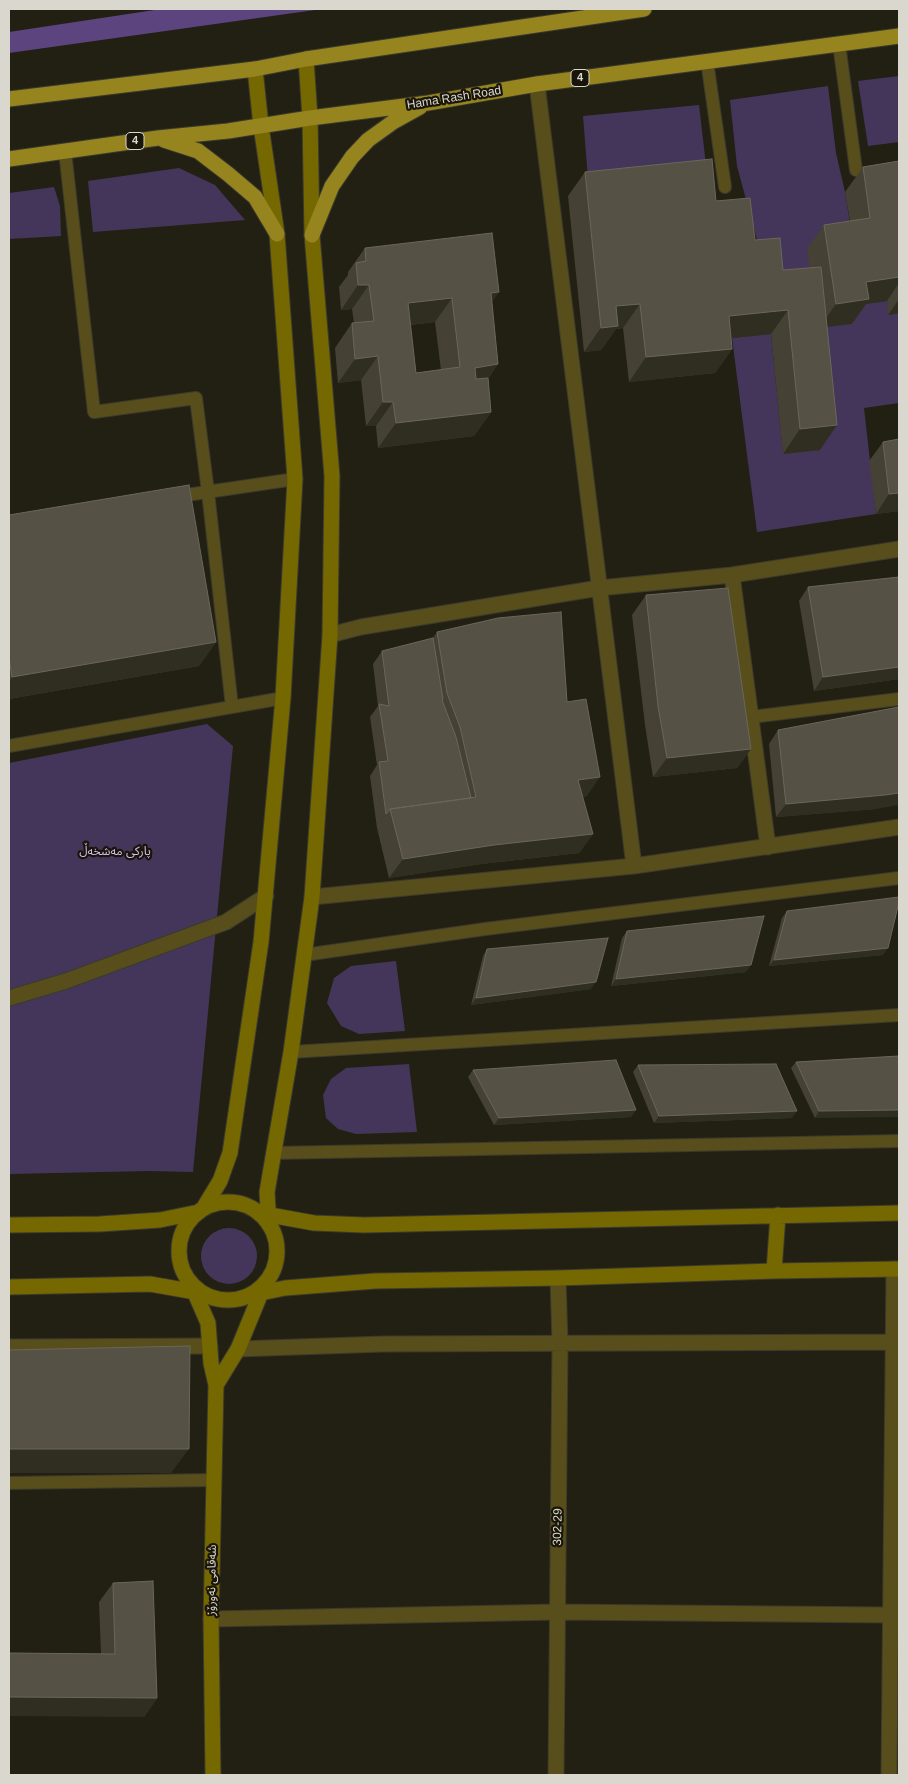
<!DOCTYPE html>
<meta charset="utf-8">
<style>
body{margin:0}
#map{position:relative;width:908px;height:1784px;overflow:hidden;background:#222012;font-family:Helvetica,sans-serif}
canvas{display:block}
.frame{position:absolute;inset:0;border:10px solid #d9d7ce;pointer-events:none}
</style>
<div id="map">
<canvas width="908" height="1784"></canvas>
<div class="frame"></div>
</div>
<script>
const c = document.querySelector('canvas').getContext('2d');
c.lineJoin = 'round';
function fillPath(path, color) { c.fillStyle = color; c.fill(path, 'evenodd'); }
const toPath = rows => new Path2D(rows.map(r => 'M' + r).join(''));
function trace(path, color, width, dash) { c.strokeStyle = color; c.lineWidth = width; c.lineCap = dash ? 'butt' : 'round'; c.setLineDash(dash || []); c.stroke(path); }
function drawText(font, color, halo, rows, align = 'center') {
  c.font = font + ' Helvetica,"Noto Sans Arabic",sans-serif'; c.lineWidth = 4.5; c.setLineDash([]); c.textBaseline = 'middle'; c.strokeStyle = halo; c.fillStyle = color; for (const [text, x, y, turn = 0] of rows) {
    c.save(); c.translate(x, y); c.rotate((+turn || 0) * Math.PI / 180); c.textAlign = isNaN(turn) ? turn : align; if (halo) c.strokeText(text, 0, 0); c.fillText(text, 0, 0); c.restore();
  }
}
fillPath(toPath([
 [899,76,899,142,868,146,858,81],
 [828,86,836,153,845,192,853,242,813,290,763,262,737,166,730,100],
 [699,105,706,165,588,179,583,116],
 [179,168,215,185,245,220,93,232,88,181],
 [54,187,60,206,61,236,9,239,9,193],
 [887,301,889,315,899,313,899,403,864,408,876,514,757,532,732,338,771,334,783,453,820,450,807,328,849,306],
 [207,724,233,746,193,1172,149,1171,9,1174,9,763],
 [396,961,405,1031,359,1034,341,1026,327,1003,334,978,351,966],
 [409,1064,417,1132,356,1134,338,1129,326,1118,323,1095,331,1079,346,1068],
 '201 1256a28 28 0 1 1 56 0a28 28 0 1 1-56 0Z'
]), '#44365b');
fillPath(toPath([
 [161,9,322,9,9,53,9,32]
]), '#5c447f');
const service = toPath([
 [839,44,856,170],
 [707,61,725,187],
 [65,151,94,412,196,398,208,492,232,707],
 [173,497,295,479],
 [751,717,899,699],
 [9,746,283,698],
 [304,955,485,929,899,878],
 [291,1052,899,1015],
 [273,1153,899,1141],
 [9,1483,214,1480]
]);
const pedestrian = toPath([
 [9,998,66,981,226,922,266,896]
]);
const minor = toPath([
 [537,84,634,866],
 [732,575,768,847],
 [330,635,361,627,599,588,732,575,899,549],
 [312,897,634,866,899,827],
 [9,1347,210,1346],
 [238,1349,384,1344,894,1342],
 [211,1619,557,1612,891,1615],
 [556,1775,560,1344,558,1278],
 [889,1775,894,1269]
]);
const secondary = toPath([
 '179 1251a49 49 0 1 1 98 0a49 49 0 1 1-98 0Z',
 [203,1209,220,1181,230,1153,261,942,283,698,295,479,277,234,261,126,255,69],
 [259,1213,314,1223,364,1225,899,1213],
 [9,1225,100,1224,160,1220,199,1212],
 [269,1225,267,1192,291,1052,312,897,330,635,332,476,312,235,310,118,306,59],
 [774,1271,778,1215],
 [191,1284,208,1323,211,1363,216,1385,211,1619,213,1775],
 [9,1287,150,1284,201,1293],
 [251,1295,285,1288,375,1281,558,1278,774,1271,899,1269],
 [216,1385,238,1349,263,1288]
]);
const trunk = toPath([
 [9,99,255,69,306,59,644,9],
 [164,140,198,151,228,174,255,197,277,234],
 [9,159,158,138,228,131,310,118,428,103,537,84,899,36],
 [312,235,332,186,352,157,368,140,393,122,420,107]
]);
trace(service, '#3c3a2c', 14);
trace(pedestrian, '#3c3a2c', 17);
trace(minor, '#3c3a2c', 17);
trace(secondary, '#3c3a2c', 17);
trace(trunk, '#3c3a2c', 17);
trace(service, '#574e1b', 12);
trace(pedestrian, '#574e1b', 15);
trace(minor, '#574e1b', 15);
trace(secondary, '#766800', 15);
trace(trunk, '#96851f', 15);
fillPath(toPath([
 [899,161,899,313,888,315,887,301,866,304,852,324,827,327,820,450,783,454,771,334,731,338,732,349,715,373,629,382,623,328,616,329,601,350,584,352,568,196,585,172,716,201,755,240,783,270,810,268,807,249,824,225,850,221,845,192,863,167],
 [365,248,492,302,498,364,488,379,491,412,474,436,378,448,376,426,366,426,361,380,338,383,335,348,352,323,354,323,352,309,341,310,339,287,348,275,348,272],
 [435,322,441,370,416,373,410,325],
 [883,442,899,511,876,514,869,461],
 [9,515,216,642,199,666,9,699],
 [899,577,899,679,814,691,799,601,808,587],
 [646,595,751,749,737,768,653,777,645,725,632,615],
 [437,632,567,702,587,796,582,797,593,834,579,853,481,864,389,878,377,828,370,776,377,765,370,717,378,706,373,664,382,651,433,638],
 [778,730,876,809,776,817,769,744],
 [787,911,883,955,769,966,782,918],
 [627,931,746,972,611,986,622,938],
 [487,949,591,989,471,1005,483,956],
 [899,1056,815,1118,791,1068,796,1062],
 [638,1065,792,1118,654,1123,633,1072],
 [473,1070,636,1110,631,1117,494,1125,468,1077],
 [113,1583,157,1698,144,1717,101,1654,99,1602]
]), '#454235');
fillPath(toPath([
 [899,277,899,283,887,301,866,304,852,324,819,328,836,304,866,282],
 [358,285,369,285,352,309,341,310],
 [499,292,482,317,491,293],
 [452,298,435,322,391,327,408,303],
 [899,299,899,313,888,315],
 [640,304,623,328,616,329,601,350,584,352,616,306],
 [788,310,771,334,712,340,729,316],
 [732,349,715,373,629,382,646,357],
 [378,356,361,380,338,383,355,359],
 [498,364,481,389,458,392,475,368],
 [383,402,393,402,376,426,366,426],
 [491,412,474,436,378,448,396,423],
 [837,425,820,450,783,454,800,429],
 [899,493,899,511,876,514,889,494],
 [216,642,199,666,9,699,9,682,12,677],
 [899,667,899,679,814,691,823,677],
 [751,749,737,768,653,777,667,758],
 [600,777,587,796,564,800,578,780],
 [899,793,899,805,876,809,776,817,786,804],
 [593,834,579,853,481,864,389,878,403,859,494,845],
 [888,948,883,955,769,966,774,960],
 [751,965,746,972,611,986,616,979],
 [596,982,591,989,471,1005,476,998],
 [636,1110,631,1117,494,1125,499,1118],
 [899,1110,899,1117,815,1118,819,1111],
 [797,1111,792,1118,654,1123,659,1116],
 [9,1449,189,1449,171,1473,9,1473],
 [9,1697,157,1698,144,1717,9,1716]
]), '#302e20');
const building = toPath([
 [712,159,716,201,750,198,755,240,780,238,783,270,821,267,837,425,800,429,788,310,729,316,732,349,646,357,640,304,616,306,618,326,601,328,585,172,712,159],
 [899,161,899,277,866,282,869,299,836,304,824,225,870,218,863,167,899,161],
 [492,233,499,292,491,293,498,364,475,368,476,379,488,378,491,412,396,423,393,402,383,402,378,356,355,359,352,323,374,321,369,285,358,285,356,263,366,261,365,248,492,233],
 [452,298,460,367,416,373,408,303,452,298],
 [899,439,899,493,889,494,883,442,899,439],
 [189,485,216,642,12,677,9,657,9,515,189,485],
 [899,577,899,667,823,677,808,587,899,577],
 [728,588,751,749,667,758,658,706,646,595,728,588],
 [561,612,567,702,586,699,600,777,578,780,593,834,494,845,403,859,390,809,476,797,460,727,447,693,437,632,498,618,561,612],
 [433,638,443,699,442,700,456,737,471,798,390,809,386,814,379,762,388,761,379,704,389,706,382,651,433,638],
 [899,707,899,793,885,795,786,804,778,730,899,707],
 [899,897,899,902,888,948,774,960,787,911,899,897],
 [764,916,751,965,616,979,627,931,764,916],
 [608,938,596,982,476,998,487,949,608,938],
 [899,1056,899,1110,819,1111,796,1062,899,1056],
 [616,1060,636,1110,499,1118,473,1070,616,1060],
 [776,1064,797,1111,659,1116,638,1065,776,1064],
 [190,1346,189,1449,9,1449,9,1350,190,1346],
 [153,1581,157,1698,9,1697,9,1653,115,1654,113,1583,153,1581]
]);
fillPath(building, '#555245');
trace(building, '#6a675a', 1);
for (const [x, y, w] of [
 [580,78,18],
 [135,141,18]
]) { const box = new Path2D(); box.roundRect(x - w / 2, y - 8.5, w, 17, 4); c.fillStyle = '#191609'; c.fill(box); trace(box, '#d9d7ce', 1); }
drawText('bold 11px', '#d9d7ce', null, [
 ["4",580,78],
 ["4",135,141]
]);
drawText('12px', '#d9d7ce', '#191609', [
 ["Hama Rash Road",454,98,-9],
 ["302-29",558,1527,-89],
 ["شەقامی نەورۆز",212,1580,-89]
]);
drawText('12px', '#d2bff5', '#191609', [
 ["پارکی مەشخەڵ",115,852]
]);
</script>
